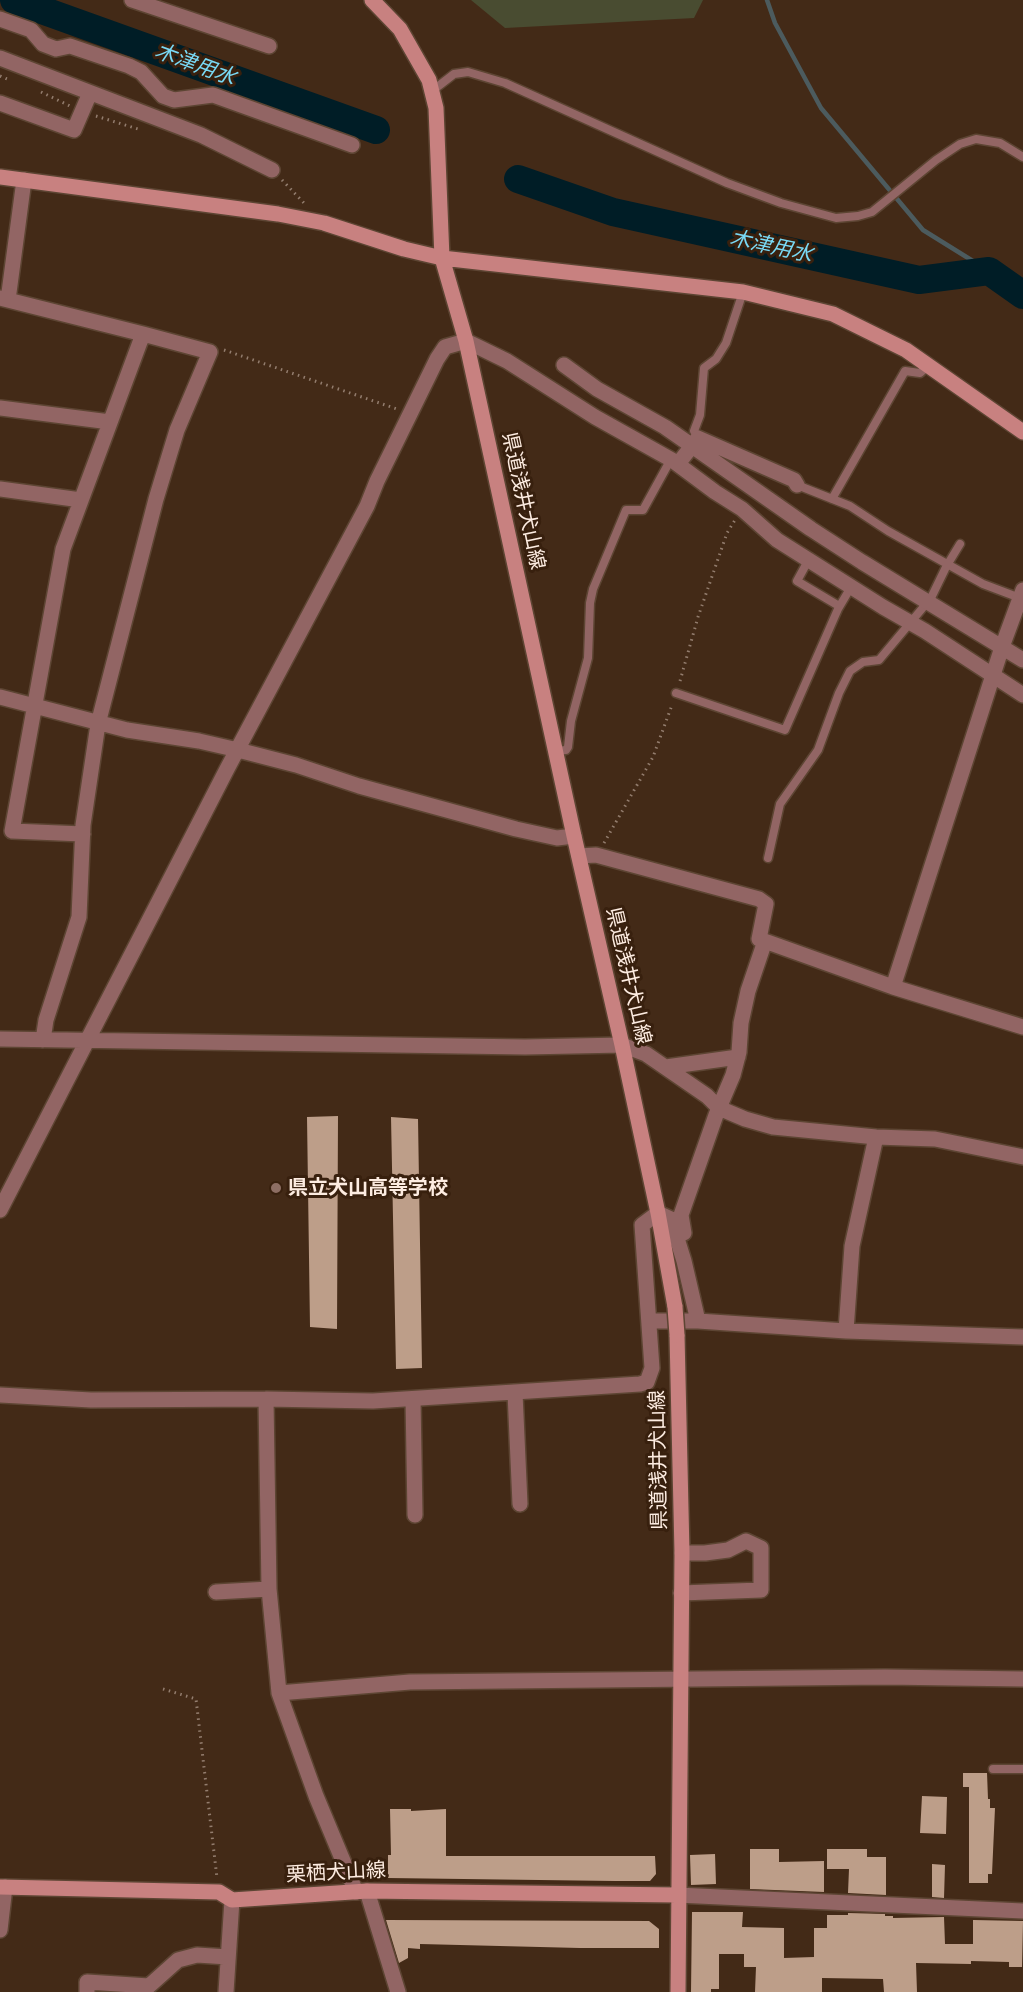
<!DOCTYPE html>
<meta charset="utf-8">
<style>
body{margin:0}
canvas{display:block;background:#432a17}
</style>
<canvas width="1023" height="1992"></canvas>
<script>
const c = document.querySelector('canvas').getContext('2d');
c.lineJoin = 'round';
function fillPath(path, color) { c.fillStyle = color; c.fill(path, 'evenodd'); }
const toPath = rows => new Path2D(rows.map(r => 'M' + r).join(''));
function trace(path, color, width, dash) { c.strokeStyle = color; c.lineWidth = width; c.lineCap = dash ? 'butt' : 'round'; c.setLineDash(dash || []); c.stroke(path); }
function drawText(font, color, halo, rows, align = 'center') {
  c.font = font + ' Lora,"Noto Sans JP",serif'; c.lineWidth = 6; c.setLineDash([]); c.textBaseline = 'middle'; c.strokeStyle = halo; c.fillStyle = color; for (const [text, x, y, turn = 0] of rows) {
    c.save(); c.translate(x, y); c.rotate((+turn || 0) * Math.PI / 180); c.textAlign = isNaN(turn) ? turn : align; if (halo) c.strokeText(text, 0, 0); c.fillText(text, 0, 0); c.restore();
  }
}
fillPath(toPath([
 [471,0,703,0,694,18,505,28]
]), '#494c31');
trace(toPath([
 [767,0,775,23,821,108,923,230,989,271]
]), '#4c5b5e', 4.5);
trace(toPath([
 [14,0,376,130],
 [518,179,613,212,919,280,989,271,1023,295]
]), '#001d26', 28);
fillPath(toPath([
 [338,1116,337,1329,310,1327,307,1117],
 [391,1117,418,1119,422,1368,396,1369],
 [963,1773,987,1773,988,1799,990,1799,990,1808,995,1808,992,1874,988,1874,988,1883,969,1883,969,1787,963,1787],
 [922,1796,947,1797,946,1834,920,1833],
 [390,1809,411,1809,411,1811,446,1809,446,1856,655,1856,656,1874,650,1881,615,1881,388,1878,388,1855,391,1855],
 [750,1849,779,1849,779,1862,824,1861,824,1892,750,1889],
 [827,1849,867,1849,867,1857,886,1857,886,1895,848,1893,849,1869,827,1869],
 [715,1854,716,1884,691,1885,690,1855],
 [932,1864,945,1865,944,1898,932,1897],
 [692,1912,743,1912,742,1927,784,1928,784,1958,814,1957,814,1928,827,1928,827,1915,848,1915,848,1913,885,1914,885,1916,893,1916,893,1918,944,1917,945,1944,973,1944,973,1920,1023,1921,1022,1967,1009,1967,1009,1962,971,1961,971,1964,916,1963,917,1992,884,1992,883,1979,822,1978,822,1992,755,1992,756,1967,744,1967,744,1954,719,1954,719,1989,711,1989,711,1992,691,1992],
 [386,1920,649,1921,659,1929,659,1948,580,1948,420,1944,420,1949,408,1948,408,1958,399,1963]
]), '#bd9e89');
const lane = toPath([
 [432,91,454,74,468,72,505,83,727,183,781,203,836,218,858,216,872,212,936,160,960,144,976,139,1000,143,1023,157],
 [698,438,694,431,700,415,704,368,716,359,726,343,743,292],
 [797,485,850,506,888,531,983,584,1020,598],
 [832,499,905,371,920,373,928,366],
 [809,559,797,581,839,606],
 [676,693,785,730,838,609,851,587],
 [556,751,566,750,568,747,571,721,588,658,590,603,593,589,626,510,643,510,671,459],
 [768,858,780,804,818,750,839,693,850,671,863,662,879,660,931,598,946,567,960,544],
 [993,1769,1023,1769]
]);
const street = toPath([
 [132,0,269,46],
 [0,19,31,30,43,44,56,49,70,46,129,66,141,72,163,96,174,100,213,95,352,145],
 [0,58,201,135,272,170],
 [0,103,74,130,90,93],
 [0,298,143,334,63,549,12,831,83,834],
 [8,300,24,180],
 [564,365,597,389,665,427,811,529,862,562,1023,660],
 [0,408,110,422],
 [678,464,698,438,794,480,797,485],
 [0,489,81,500],
 [0,697,127,730,199,741,238,750,296,765,359,786,516,829,557,838,574,836],
 [579,856,596,855,759,899,766,904,759,939,893,987,1023,1027],
 [893,987,1002,647,1023,590],
 [0,1039,525,1047,622,1045,646,1054,707,1096,719,1108,745,1119,773,1127,876,1137,935,1139,1023,1157],
 [43,1040,46,1020,79,917,83,825,98,724,156,499,177,430,210,352,143,334],
 [666,1067,738,1057],
 [0,1210,227,769,367,506,377,481,410,414,437,359,445,347,466,341,507,361,595,417,672,460,715,492,742,509,777,540,883,607,925,631,1023,695],
 [684,1233,681,1215,716,1115,733,1075,739,1052,741,1023,748,991,765,941],
 [650,1321,698,1321,846,1331,1023,1337],
 [846,1331,852,1246,876,1137],
 [515,1393,520,1504],
 [0,1395,91,1400,266,1399,373,1401,640,1384,647,1382,652,1368,642,1225,658,1213,671,1219,684,1261,698,1321],
 [266,1399,269,1589,279,1693,316,1796,356,1892],
 [413,1399,415,1515],
 [216,1592,269,1589],
 [681,1593,761,1590,761,1548,746,1541,728,1550,705,1553,682,1553],
 [279,1693,410,1682,885,1677,1023,1679],
 [367,1891,398,1992],
 [677,1895,1023,1911],
 [0,1930,5,1887],
 [87,1992,87,1982,149,1986,178,1960,197,1955,228,1957],
 [226,1992,232,1900]
]);
const secondary = toPath([
 [372,0,400,29,429,80,436,108,442,258,466,341,574,836,622,1045,658,1213,675,1307],
 [0,177,278,214,324,223,404,249,442,258,743,292,833,314,906,350,1023,432],
 [677,1335,682,1553,678,1992],
 [0,1887,219,1892,232,1900,367,1891,677,1895]
]);
trace(lane, '#5d4533', 11);
trace(street, '#5d4533', 18);
trace(secondary, '#5d4533', 18);
trace(toPath([
 [0,76,7,79],
 [41,92,70,106],
 [96,116,138,129],
 [282,180,304,203],
 [224,350,397,409],
 [680,681,698,617,727,533,735,520],
 [604,843,653,757,672,705],
 [163,1689,196,1699,217,1878]
]), '#937d6e', 3, [1.5, 4.5]);
trace(lane, '#926564', 8);
trace(street, '#926564', 15);
trace(secondary, '#c88180', 15);
const secondaryBridge = toPath([
 [675,1307,677,1335]
]);
trace(secondaryBridge, '#5d4533', 18, []);
trace(secondaryBridge, '#c88180', 15);
for (const [x, y, r, color] of [
 [276,1188,6,"#8d6e63"]
]) { const dot = new Path2D(); dot.arc(x, y, r, 0, 2 * Math.PI); c.fillStyle = color; c.fill(dot); trace(dot, '#38200e', 2); }
drawText('20px', '#fdece1', '#38200e', [
 ["県道浅井犬山線",523,501,78],
 ["県道浅井犬山線",628,976,77],
 ["県道浅井犬山線",659,1460,-91],
 ["栗栖犬山線",336,1873,-3]
]);
drawText('bold 20px', '#fdece1', '#38200e', [
 ["県立犬山高等学校",288,1188]
], 'left');
drawText('italic 21px', '#79d9f5', '#38200e', [
 ["木津用水",195,65,20],
 ["木津用水",771,247,12]
]);
</script>
